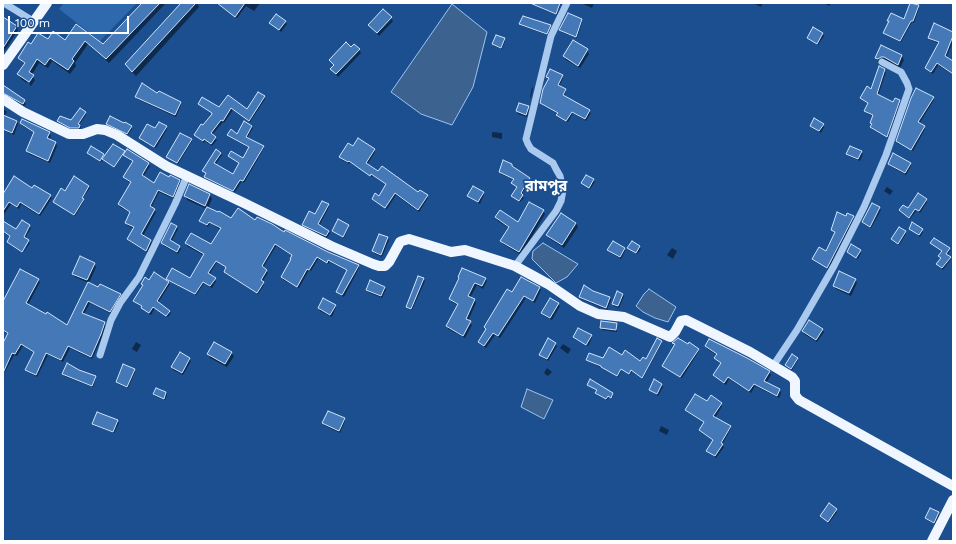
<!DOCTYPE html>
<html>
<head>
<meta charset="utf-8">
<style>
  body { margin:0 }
  #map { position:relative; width:956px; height:544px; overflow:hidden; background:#1b4f8f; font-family:"Work Sans",sans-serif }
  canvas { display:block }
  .frame { position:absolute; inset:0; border:4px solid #fff; pointer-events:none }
  .scale { position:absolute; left:8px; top:16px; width:121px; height:18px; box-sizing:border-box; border:2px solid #fff; border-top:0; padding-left:5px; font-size:12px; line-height:14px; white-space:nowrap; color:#fff; -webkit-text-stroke:3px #1b4f8f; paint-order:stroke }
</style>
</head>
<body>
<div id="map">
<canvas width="956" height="544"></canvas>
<div class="frame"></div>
<div class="scale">100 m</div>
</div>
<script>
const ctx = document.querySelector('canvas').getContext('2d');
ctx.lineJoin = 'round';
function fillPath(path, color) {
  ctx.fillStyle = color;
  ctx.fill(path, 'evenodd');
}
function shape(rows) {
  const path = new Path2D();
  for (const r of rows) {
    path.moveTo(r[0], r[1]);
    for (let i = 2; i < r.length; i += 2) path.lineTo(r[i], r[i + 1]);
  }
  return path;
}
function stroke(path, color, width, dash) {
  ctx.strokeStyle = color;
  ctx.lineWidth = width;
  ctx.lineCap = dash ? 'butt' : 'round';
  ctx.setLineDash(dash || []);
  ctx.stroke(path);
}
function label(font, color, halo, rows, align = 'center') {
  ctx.font = font + ' "Work Sans","Noto Sans Bengali",sans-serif';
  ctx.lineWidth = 3.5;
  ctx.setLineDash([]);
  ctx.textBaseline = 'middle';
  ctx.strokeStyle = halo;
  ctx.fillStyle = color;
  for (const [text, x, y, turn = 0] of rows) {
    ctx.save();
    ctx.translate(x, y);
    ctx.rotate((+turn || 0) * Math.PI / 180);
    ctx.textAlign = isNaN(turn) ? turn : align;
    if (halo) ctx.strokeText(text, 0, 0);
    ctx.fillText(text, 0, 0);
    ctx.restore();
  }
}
const green = shape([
  [64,3,137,3,100,41,59,9]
]);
const water = shape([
  [452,4,487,32,473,87,452,125,421,114,391,92,452,4],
  [543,243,578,264,567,277,556,283,532,259,533,251,543,243],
  [649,289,676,307,668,322,655,318,643,312,636,306,644,294,649,289],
  [527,389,553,400,544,419,521,407,527,389]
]);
const shadow = shape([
  [143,3,166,3,109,63,88,44,75,63,76,66,70,74,52,61,48,68,39,63,27,83,21,79,18,74,25,64,22,62,19,58,31,45,48,41,65,41,76,26,103,45],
  [183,3,197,3,199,7,136,76,129,69,126,65],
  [216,3,260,3,254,11,246,6,237,18],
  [542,3,561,3,557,15,542,9,541,7],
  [581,3,594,3,592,8],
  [753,3,763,3,761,7],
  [824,3,831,3,829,6],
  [918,6,919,8,914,23,912,22,901,42,886,35,885,33,890,23,888,21,905,21],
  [276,15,287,24,281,32,271,23],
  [3,18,17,27,18,30,3,53],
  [391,18,393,21,379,36,369,25],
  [581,20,582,22,577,38,562,32,561,30],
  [521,24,550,26,551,28,548,35,522,26],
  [953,33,953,42,946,58,953,63,953,75,938,65,933,74,928,70,926,68,939,44,931,40,929,37],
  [823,34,824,36,818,45,810,40,808,38],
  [504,39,505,41,502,49,494,46,493,44],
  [882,46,902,56,904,60,900,68,878,61,876,58],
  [351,49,359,49,361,53,338,77,332,70,335,66,330,60],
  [587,50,589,54,580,68,566,60,564,57],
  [880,67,886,72,878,96,894,104,899,101,900,103,888,138,872,129,871,123,874,117,867,113,865,111,869,104,861,98,872,91],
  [562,76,563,78,559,87,565,89,566,91,564,97,589,111,591,113,586,121,573,113,568,122,559,117,558,114,542,105,541,103,549,79,547,77],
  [33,77,35,80,31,86,29,84],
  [3,86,24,101,26,104,24,106,6,95,3,96],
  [532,87,533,88,531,98,530,97],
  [158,95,180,103,181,105,176,117,137,99,136,97],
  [228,97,247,110,264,97,265,99,250,122,233,110,224,123,223,122,212,135,217,140,212,146,205,141,204,143,195,135,204,126,213,114,199,104,219,109],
  [933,98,934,100,919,124,925,129,913,151,898,143,897,141],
  [520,104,528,107,529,109,527,117,518,114,517,111],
  [3,108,7,112,4,116,17,121,18,124,14,135,9,133,3,127],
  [85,112,86,115,79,125,81,127,80,129,72,129,60,123,58,121,71,122],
  [21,123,49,133,51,136,49,140,56,143,57,146,50,163,29,154,27,151,35,133,23,126],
  [107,124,131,127,132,129,128,135,108,126],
  [823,125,824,127,821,133,811,126],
  [252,126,253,128,247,138,263,147,264,148,244,183,242,181,235,192,206,179,205,177,207,174,203,171,220,153,222,155,215,165,233,176,240,164,229,156,243,159,249,148,230,137,229,135,238,135],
  [166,127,167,129,156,148,141,140,140,138,155,130],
  [492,132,502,133,502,139,492,137],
  [191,139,192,141,178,164,168,158,167,157],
  [92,147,104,155,105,157,124,151,125,153,148,164,150,166,143,177,155,184,169,178,179,181,181,183,174,199,159,192,151,208,156,212,143,236,151,241,152,244,148,253,129,241,128,239,134,229,127,225,126,223,131,213,120,207,119,204,131,183,126,180,124,177,133,162,126,157,124,153,115,167,103,160,101,162,89,155,88,153],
  [353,148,374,150,375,152,367,165,378,173,419,193,427,196,428,198,419,212,396,195,387,209,374,201,373,199,379,197,387,185,373,176,372,177,350,162,349,164,341,159,340,157],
  [861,152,863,154,860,161,849,156,847,154],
  [889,164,910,164,911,166,906,175,890,166],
  [512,165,531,180,521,195,524,198,520,202,513,197,518,188,513,183,515,180,501,174,500,172],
  [593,180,595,182,590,189,582,183],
  [189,185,210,195,212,199,208,208,231,219,255,221,358,266,359,268,344,297,339,294,337,292,348,271,330,262,328,264,318,259,311,271,309,270,299,288,283,280,282,277,293,256,276,246,263,268,268,273,262,282,264,285,258,294,226,274,225,272,227,268,217,262,209,275,216,281,212,288,204,283,196,295,169,281,168,279,191,279,205,256,187,246,186,243,211,245,221,230,210,223,208,227,202,223,200,221,207,209,187,200,185,196],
  [89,186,90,188,82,199,84,201,75,216,55,203,65,192],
  [887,187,893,191,890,195,884,191],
  [33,189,50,196,52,198,40,216,21,204,19,209,11,204,3,216,3,196],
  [483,193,484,195,480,204,470,198,468,196],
  [926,200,927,202,920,213,917,210,910,219,900,210,908,210],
  [328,205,329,207,319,226,329,231,330,233,327,238,305,227,304,225],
  [879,208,881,210,871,228,864,224,863,222],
  [543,211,545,214,521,255,503,244,501,241,509,228,498,221,496,217,518,224],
  [561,214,576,223,578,227,564,248,549,238,547,235],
  [847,217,853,217,854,219,828,269,814,261,813,259,827,252,836,234,832,230],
  [22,221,31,228,25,238,28,241,21,252,9,244,8,242,11,237,3,232,3,222,17,230],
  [349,226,349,227,344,238,333,231],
  [176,227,178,229,171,242,180,247,181,249,178,254,164,246,162,243],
  [910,229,922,230,923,232,920,237],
  [905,232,906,234,899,245,894,242,892,239],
  [380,235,388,238,389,240,382,257,374,253,373,251],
  [29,242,30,243,23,253],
  [931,243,949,249,950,251,947,255,951,259,943,270,937,264,942,259,939,256,942,252],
  [639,247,641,249,637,254,629,248],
  [672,248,677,251,673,259,667,255],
  [624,249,625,251,621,259,610,252,608,250],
  [860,251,861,253,858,259,848,252],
  [94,264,96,267,89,283,99,288,120,295,121,297,111,314,90,303,84,314,104,323,106,326,102,337,92,359,70,348,63,362,48,355,37,377,28,372,26,370,34,353,23,346,17,356,14,355,5,372,3,371,3,345,9,335,3,331,3,303,38,279,40,282,28,305,67,327,89,283,75,277,73,274],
  [485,278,487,281,483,289,477,285,470,298,475,300,476,303,468,321,472,325,465,338,448,329,447,326,458,305,452,302,450,299,460,279],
  [423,279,425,281,412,310,408,309,407,306],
  [855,279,857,283,851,296,836,289,834,286],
  [149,281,168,282,170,284,158,303,169,311,171,313,168,317,155,308,151,315,144,310,143,307,134,301,143,286,142,284],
  [384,287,386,289,382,298,368,292,367,290],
  [539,288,541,290,535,303,526,298,500,338,495,335,486,348,480,344,479,342,512,294],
  [592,292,610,298,611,300,607,310,581,299,580,297],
  [623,294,624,296,619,308,614,306,613,304],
  [550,299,560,306,552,320,543,315,542,313],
  [335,305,336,307,332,317,320,311,319,308],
  [602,322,616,324,617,326,617,332,602,330,601,328],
  [822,329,824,332,817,342,804,334,803,331],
  [591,336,592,338,588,346,575,339,574,337],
  [657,340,662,343,643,378,632,371,630,375,622,369,618,377,587,360,622,356,640,363,646,360],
  [136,342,141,345,137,352,132,349],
  [555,343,557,346,548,361,541,357,540,355],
  [674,343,698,349,699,351,682,378,665,368,675,345],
  [563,344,571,349,568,354,560,348],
  [706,346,769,372,771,375,766,383,780,390,781,393,779,398,755,386,751,393,729,379,726,385,715,377,714,375,721,364,715,358,717,355,707,349],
  [231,353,234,356,227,367,210,358,208,354],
  [797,358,798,360,792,370,788,368,786,365],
  [189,359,191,361,183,375,173,370,172,367],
  [547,368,552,372,548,376,544,373],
  [79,370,95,376,96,378,93,387,64,376,63,374],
  [134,370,135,372,128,388,118,384,117,382],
  [588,385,612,394,613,396,612,398,609,397,607,400,597,395,598,391],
  [662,385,663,387,658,396,650,390],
  [166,393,167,395,165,400,155,396,154,394],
  [707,403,721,404,722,406,715,418,730,426,731,428,722,445,724,447,716,458,708,451,714,441,700,431,705,423,687,412,686,410],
  [344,419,345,421,340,433,324,425,323,423],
  [117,421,119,423,114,433,95,426,93,424],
  [661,426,669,430,667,435,659,431],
  [836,510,837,512,829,523,821,516],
  [938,513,939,515,935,524,927,520,926,518]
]);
const building = shape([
  [142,3,160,3,106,59,85,41,72,59,74,61,68,70,50,58,45,65,37,59,29,72,34,75,29,82,17,74,25,63,18,58,28,42,31,44,38,33,48,39,53,31,65,40,76,24,103,44,142,3],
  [181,3,196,3,132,72,125,64,181,3],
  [217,3,245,3,235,17,217,3],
  [530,3,560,3,556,14,530,3],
  [910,3,919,5,913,21,911,21,900,41,883,33,889,21,887,21,891,13,904,19,910,3],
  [383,9,392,17,377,33,368,25,383,9],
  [568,13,582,19,576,37,559,30,568,13],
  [276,14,286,21,279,30,269,23,276,14],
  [523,16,551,25,547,34,519,24,523,16],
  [3,17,17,26,3,48,3,17],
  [934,23,953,32,953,36,945,56,953,61,953,74,937,63,931,72,925,68,939,42,928,38,934,23],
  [813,27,823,33,817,44,807,38,813,27],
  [496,35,505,38,501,48,492,44,496,35],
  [573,40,588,49,578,66,563,56,573,40],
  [346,42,351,47,354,44,360,49,336,74,330,69,334,65,329,60,346,42],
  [881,45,902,55,898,65,884,57,881,57,878,59,875,58,881,45],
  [879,66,885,69,877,94,893,102,895,98,900,100,887,137,870,127,872,124,870,123,873,115,864,111,868,103,860,98,867,86,871,89,879,66],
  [550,69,563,75,558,85,566,89,563,95,590,110,585,119,572,112,566,121,556,115,558,113,540,103,543,89,549,78,546,77,550,69],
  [142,83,157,93,159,91,181,102,175,115,135,97,142,83],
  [3,85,25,100,23,104,3,93,3,85],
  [916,88,934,97,918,122,925,126,911,150,896,141,911,98,916,88],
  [258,92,265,96,249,121,231,108,223,121,221,120,211,133,216,137,211,144,204,139,203,141,194,135,201,124,203,125,212,114,212,113,198,104,202,97,219,107,228,95,247,109,258,92],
  [519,103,529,106,526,115,516,111,519,103],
  [80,108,86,112,78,124,80,125,79,128,70,128,57,121,60,116,71,120,80,108],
  [3,115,17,121,12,133,3,129,3,115],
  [110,116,124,123,125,122,132,126,127,134,106,124,110,116],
  [814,118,824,124,819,131,810,126,814,118],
  [22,119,50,132,47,138,56,142,48,161,26,151,34,132,20,123,22,119],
  [244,121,252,126,246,137,264,146,243,181,240,180,233,191,204,177,206,173,202,171,216,149,221,153,214,163,233,174,239,163,228,156,231,151,243,158,249,147,227,135,231,129,237,134,244,121],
  [159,122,167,126,154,147,139,138,147,124,155,128,159,122],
  [180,133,192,139,177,163,166,157,180,133],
  [358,138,375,149,366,163,378,171,382,166,418,192,420,190,428,195,418,210,395,193,385,208,372,199,375,193,379,196,386,184,371,174,370,176,349,161,348,162,339,157,348,143,353,146,358,138],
  [113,144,125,151,114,167,102,159,113,144],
  [91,146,104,154,100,161,87,153,91,146],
  [850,146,862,151,858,159,846,154,850,146],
  [127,149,149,163,142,175,154,183,160,172,169,177,170,175,180,180,173,197,158,190,150,206,155,209,141,234,151,240,146,251,127,239,134,227,125,223,130,212,118,204,131,182,123,177,133,161,123,155,127,149],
  [893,153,911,163,905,173,888,164,893,153],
  [503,160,512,164,512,166,530,178,521,193,523,195,519,201,511,196,517,187,511,183,514,179,499,172,503,160],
  [586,175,594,179,589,188,581,183,586,175],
  [14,176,32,188,34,185,51,195,39,214,20,202,17,207,9,202,3,211,3,194,14,176],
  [74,176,89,186,82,198,84,199,74,215,53,202,61,188,65,191,74,176],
  [189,184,210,194,205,206,184,196,189,184],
  [473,186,484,192,478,202,467,196,473,186],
  [918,193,927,199,919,211,915,209,909,218,899,210,903,205,908,208,918,193],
  [322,201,329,204,318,224,329,231,326,236,302,225,309,211,315,214,322,201],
  [529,202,544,210,519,252,500,241,509,227,495,217,500,210,518,222,529,202],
  [872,203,880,207,870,227,862,222,872,203],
  [207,207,218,212,219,211,231,218,238,208,255,220,257,217,272,224,284,232,285,230,328,252,359,265,342,295,336,292,347,270,328,260,327,263,317,257,309,270,307,269,297,287,281,277,291,259,290,259,292,255,275,244,262,266,267,270,261,280,264,282,257,293,224,272,226,267,216,261,208,273,216,278,210,286,203,282,195,294,166,279,172,268,190,278,204,254,185,243,191,233,211,244,221,228,209,222,207,225,199,221,207,207],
  [837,212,846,216,847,213,854,216,827,268,812,259,819,247,826,251,835,232,831,230,837,212],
  [561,213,576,223,562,245,546,235,561,213],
  [338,219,349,225,343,237,332,231,338,219],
  [22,220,30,225,24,237,29,240,22,252,7,242,10,236,3,231,3,221,16,229,22,220],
  [912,222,923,229,919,235,909,229,912,222],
  [171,223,177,226,170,240,180,246,177,252,161,243,171,223],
  [899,227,906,231,898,244,891,239,899,227],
  [379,234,388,237,381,255,372,251,379,234],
  [934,238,950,248,946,254,951,257,942,268,936,264,941,258,938,256,942,251,930,243,934,238],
  [613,241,625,248,620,257,607,250,613,241],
  [632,241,640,246,636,253,627,248,632,241],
  [851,244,861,250,856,258,847,252,851,244],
  [80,256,95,263,87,280,72,274,80,256],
  [462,268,486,278,482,286,475,283,474,284,468,296,475,299,466,319,471,321,463,336,446,326,458,304,449,299,459,278,458,277,462,268],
  [20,269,39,279,26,303,46,314,47,312,67,325,88,282,98,287,100,284,121,294,110,312,88,301,82,313,105,322,101,334,91,357,68,346,61,360,46,353,36,375,25,370,34,352,21,344,15,354,12,353,3,373,3,343,8,333,3,330,3,301,20,269],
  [839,271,856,279,849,293,833,286,839,271],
  [154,272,169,282,157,301,170,311,166,316,153,307,149,313,141,308,142,306,133,301,143,285,141,284,145,277,149,280,154,272],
  [418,276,424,278,411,309,406,307,418,276],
  [521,277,540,287,533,301,524,296,498,336,493,333,484,346,478,342,486,329,484,327,507,289,512,292,521,277],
  [370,280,385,287,381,296,366,290,370,280],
  [584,285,593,291,610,297,606,308,579,297,584,285],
  [617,291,623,294,618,306,612,304,617,291],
  [323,298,336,305,330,315,318,308,323,298],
  [550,298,559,303,550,318,541,313,550,298],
  [809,320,823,329,816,340,802,331,809,320],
  [601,321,617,323,616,330,600,328,601,321],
  [578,328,592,335,586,345,573,337,578,328],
  [548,338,556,343,547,359,539,355,548,338],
  [657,338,662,341,642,378,631,370,629,374,621,369,617,376,601,367,601,366,586,360,589,353,603,358,609,347,622,355,625,350,640,361,643,357,646,359,657,338],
  [678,338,688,344,689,342,699,349,680,377,662,366,675,344,672,343,678,338],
  [709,339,747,358,770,371,764,381,780,389,777,396,754,384,749,391,728,377,724,383,713,375,721,363,714,358,717,354,705,346,709,339],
  [214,342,232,352,225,364,207,354,214,342],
  [180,352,190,358,182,373,171,367,180,352],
  [792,354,798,358,791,369,785,365,792,354],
  [67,363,79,370,96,376,92,386,62,374,67,363],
  [123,364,135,369,127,387,116,382,123,364],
  [590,379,613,393,611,398,608,396,606,399,595,393,597,390,587,385,590,379],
  [654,379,662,384,657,394,649,390,654,379],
  [156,388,166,392,164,399,153,394,156,388],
  [695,394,707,401,711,395,722,403,713,416,731,426,721,443,723,444,715,456,706,451,713,440,699,430,704,422,685,410,695,394],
  [328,411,345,418,339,431,322,423,328,411],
  [97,412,118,420,113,432,92,424,97,412],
  [829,503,837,509,828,522,820,516,829,503],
  [930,508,939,512,934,523,925,518,930,508]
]);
const minor = shape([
  [4,3,33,21],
  [515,266,556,211,561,201,563,190,560,176,556,169,553,163,531,149,528,144,526,139,551,36,567,3],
  [100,355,111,320,120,303,139,277,175,204,187,176],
  [773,366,797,330,834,266,864,207,886,155,909,89,907,83,901,72,882,62]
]);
const major = shape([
  [3,65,47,3],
  [3,99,23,112,69,134,83,134,97,129,105,130,117,135,166,166,187,176,244,203,331,246,373,264,379,266,385,266,389,262,400,242,402,241,409,239,451,252,465,250,515,266,548,284,580,306,598,314,624,317,670,337,675,332,681,321,686,320,750,352,792,377,795,381,795,395,799,400,953,486],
  [932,541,953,500]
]);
const districtNames = [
  ["রামপুর",546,187]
];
fillPath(green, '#2e69ad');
fillPath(water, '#3c6290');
stroke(water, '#9cc4f0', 1);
fillPath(shadow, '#0007');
fillPath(building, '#4478b7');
stroke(building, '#cfe3fa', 1);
stroke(minor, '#a9c9ee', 7);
stroke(major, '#f0f6ff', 10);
label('bold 15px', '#fff', '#1b4f8f', districtNames);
</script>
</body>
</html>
